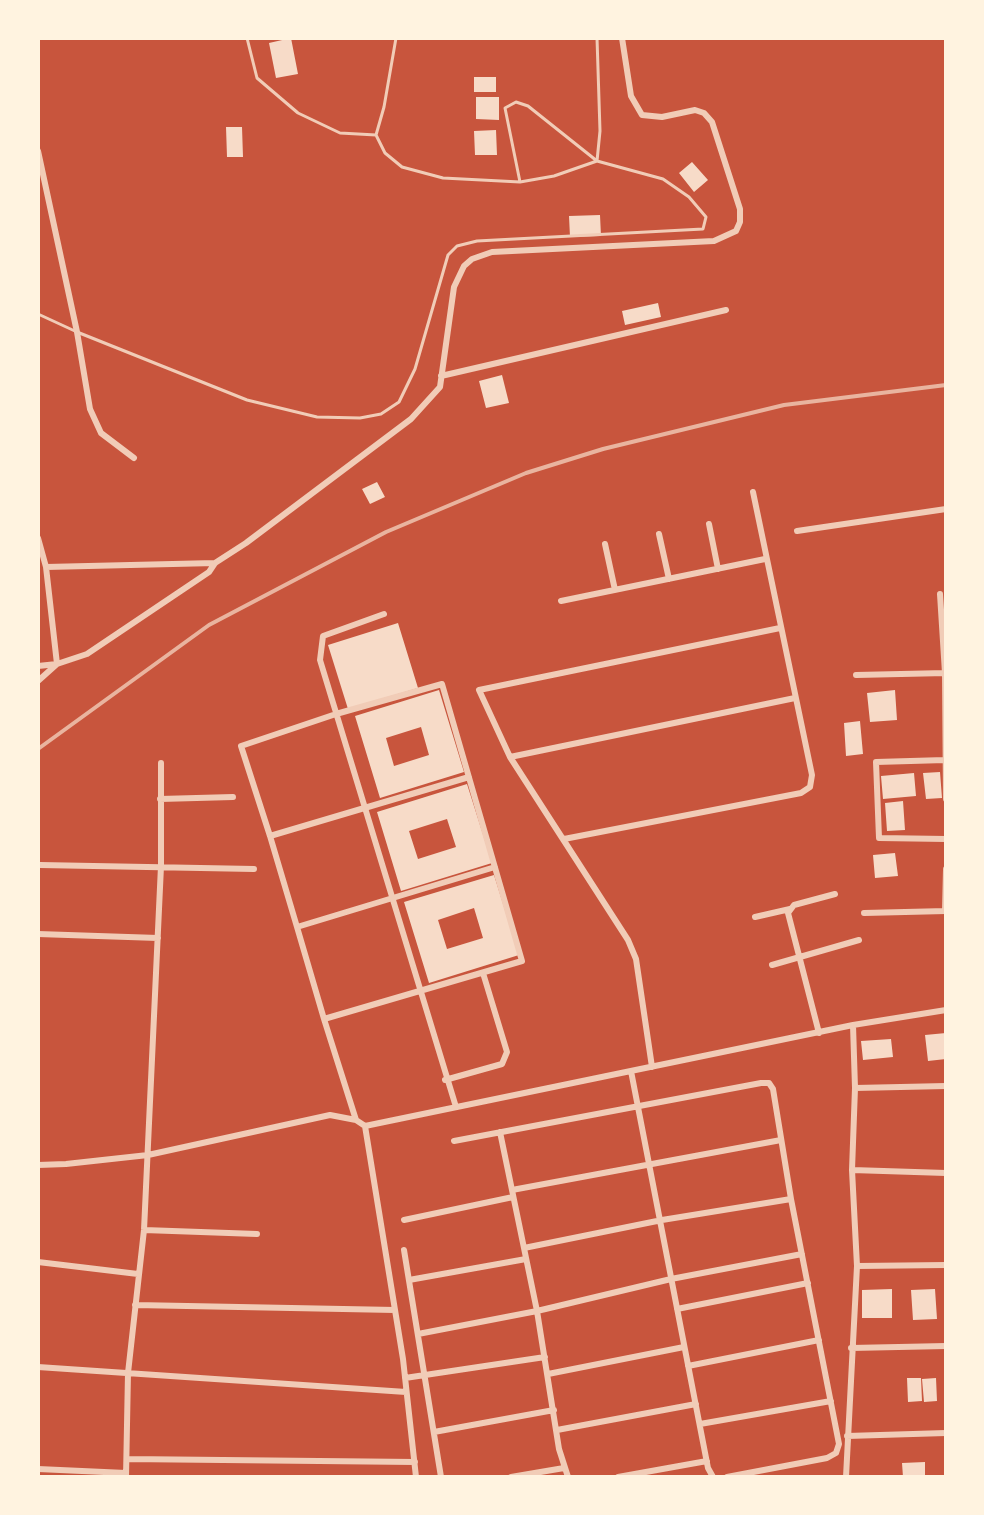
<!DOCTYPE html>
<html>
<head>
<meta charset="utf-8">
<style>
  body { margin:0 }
  #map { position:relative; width:984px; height:1515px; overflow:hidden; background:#c8553d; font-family:"Alegreya Sans",sans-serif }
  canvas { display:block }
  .frame { position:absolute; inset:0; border:40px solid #fff3e0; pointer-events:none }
</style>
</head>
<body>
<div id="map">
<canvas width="984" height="1515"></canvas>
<div class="frame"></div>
</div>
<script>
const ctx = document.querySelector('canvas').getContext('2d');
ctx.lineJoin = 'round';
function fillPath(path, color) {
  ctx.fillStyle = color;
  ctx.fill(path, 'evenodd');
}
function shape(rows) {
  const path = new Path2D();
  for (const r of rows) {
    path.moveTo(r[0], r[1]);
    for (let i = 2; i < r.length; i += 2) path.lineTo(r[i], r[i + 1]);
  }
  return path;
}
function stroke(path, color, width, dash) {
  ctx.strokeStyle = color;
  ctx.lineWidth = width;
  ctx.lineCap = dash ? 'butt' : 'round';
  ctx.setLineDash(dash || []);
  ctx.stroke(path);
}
const building = shape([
  [291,38,298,74,276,78,269,43],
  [474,77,496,77,496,92,474,92],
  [476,97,499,97,499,120,476,119],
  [226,127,242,127,243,157,227,157],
  [496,130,497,155,475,155,474,131],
  [692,162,708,180,694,192,679,173],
  [600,215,601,236,570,237,569,216],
  [658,303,661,317,625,325,622,311],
  [502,375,509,403,486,408,479,381],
  [377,482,385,497,370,504,362,489],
  [398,623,418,688,348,709,328,645],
  [439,690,464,772,380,798,355,716],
  [421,727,429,755,394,766,386,738],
  [895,690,897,720,870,722,867,693],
  [860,721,863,754,846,756,844,723],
  [940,772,942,798,926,799,923,773],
  [914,773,916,796,883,799,881,776],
  [467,784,492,863,401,891,377,812],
  [447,819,456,847,418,859,409,831],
  [903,801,905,830,887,831,885,803],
  [895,853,898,876,875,878,873,855],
  [494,875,519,955,429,983,404,902],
  [474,908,483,938,447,949,438,920],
  [946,1033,946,1059,928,1061,925,1035],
  [891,1039,893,1057,863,1060,861,1041],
  [892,1289,892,1318,862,1318,862,1290],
  [935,1289,937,1319,913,1320,911,1290],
  [907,1378,921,1378,922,1401,908,1402],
  [936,1378,937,1401,924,1402,922,1379],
  [925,1462,925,1477,903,1477,902,1463]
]);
const service = shape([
  [247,38,257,78,298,113,340,133,376,135],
  [396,38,384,107,376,135,385,153,402,167,443,178,520,182,554,176,597,161],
  [597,38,600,131,597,161],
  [38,314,77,332,247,400,317,417,360,418,381,414,399,402,415,369,448,255,457,246,477,241,703,229,706,217,689,197,663,179,597,161,528,106,516,102,505,108,520,182]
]);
const minor = shape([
  [38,151,77,332,90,409,101,433,134,458],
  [441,376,726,310],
  [709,524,718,569],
  [797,531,946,509],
  [659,534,669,579],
  [38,538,46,567,57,664,38,681],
  [605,544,615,590],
  [46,567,215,563],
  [940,594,945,673,946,799],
  [561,601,765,559],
  [384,614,323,636,320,660,456,1107],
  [38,666,57,664,87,654,209,572,215,563,246,543,411,419,440,387,454,287,464,266,472,259,492,252,714,241,736,231,740,222,740,209,712,122,704,113,695,110,662,117,642,115,631,96,622,38],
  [856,675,946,673],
  [510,757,795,698],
  [945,760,876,762,879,838,946,839],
  [160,799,233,797],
  [270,836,469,777],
  [564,839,801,793,810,787,812,775,753,492],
  [40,865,254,869],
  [945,911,946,869],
  [864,913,946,911],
  [755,917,790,909],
  [297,927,495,867],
  [38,934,158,938],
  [772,965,859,940],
  [324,1019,522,961,442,684,336,714,241,746,270,836,297,927,324,1019,356,1120],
  [819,1033,788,913,794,905,835,894],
  [652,1067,636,959,628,940,510,757,479,690,780,628],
  [631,1071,708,1468,713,1477],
  [445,1080,502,1064,507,1052,483,973],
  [855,1088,946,1086],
  [365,1126,403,1359,416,1477],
  [500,1132,537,1311,559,1449,568,1477],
  [454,1141,761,1083,769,1083,773,1089,791,1199,839,1444,836,1453,827,1458,727,1477],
  [38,1165,66,1164,148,1155,330,1115,356,1120,365,1126,853,1025,946,1010],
  [852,1170,946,1173],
  [512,1190,781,1140],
  [404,1220,513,1197],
  [144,1230,257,1234],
  [524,1248,662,1220,791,1199],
  [404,1250,441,1477],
  [38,1262,138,1274],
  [857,1266,946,1265],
  [409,1280,526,1259],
  [135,1305,395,1310],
  [677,1309,808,1283],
  [418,1334,537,1311,671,1279,802,1254],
  [851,1348,946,1346],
  [688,1366,819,1340],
  [38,1367,406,1392],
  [548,1374,684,1347],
  [405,1378,545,1357],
  [700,1424,831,1401],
  [557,1430,696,1404],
  [434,1432,554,1410],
  [847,1436,946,1433],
  [127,1459,415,1462],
  [38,1469,126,1473],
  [126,1477,128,1373,144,1230,161,866,161,763],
  [511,1477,564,1468],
  [618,1477,707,1461],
  [846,1477,857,1266,852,1170,855,1088,853,1025]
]);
const rail = shape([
  [38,749,209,625,386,532,526,473,603,449,784,405,946,385]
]);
fillPath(building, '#f7dbc8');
stroke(service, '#f1ccb7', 3);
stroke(minor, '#f1ccb7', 6);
stroke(rail, '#e9b49f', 4);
</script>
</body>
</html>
